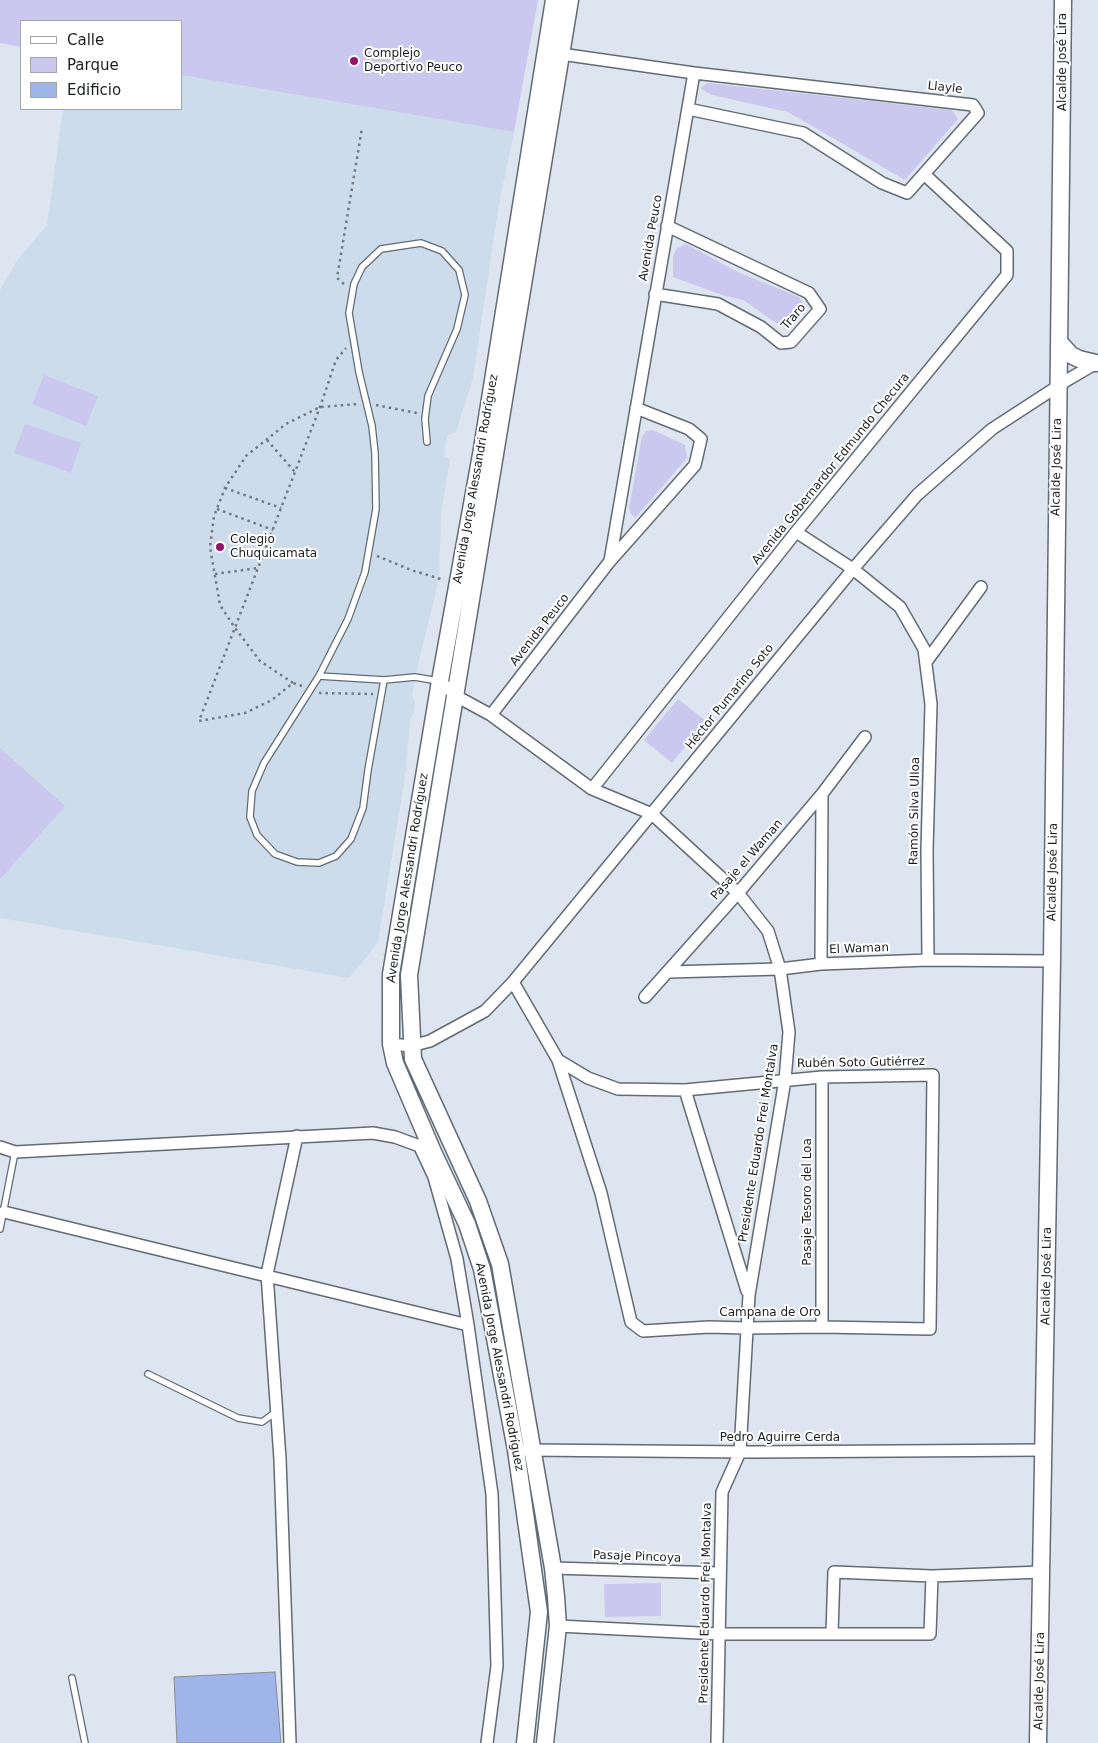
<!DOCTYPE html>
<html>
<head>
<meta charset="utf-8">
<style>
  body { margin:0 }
  #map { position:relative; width:1098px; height:1743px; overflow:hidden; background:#dde6f0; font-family:"DejaVu Sans",sans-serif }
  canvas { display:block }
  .legend { position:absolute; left:20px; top:20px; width:162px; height:90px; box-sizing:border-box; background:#fff; border:1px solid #a4a5a6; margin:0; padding:6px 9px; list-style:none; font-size:15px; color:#1b1e21 }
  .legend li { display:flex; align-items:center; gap:10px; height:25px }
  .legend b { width:25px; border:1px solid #a4a5a6 }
</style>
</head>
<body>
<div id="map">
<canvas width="1098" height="1743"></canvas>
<ul class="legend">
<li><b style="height:6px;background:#fff"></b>Calle</li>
<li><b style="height:14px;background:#cac8ee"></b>Parque</li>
<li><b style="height:14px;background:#9fb5e9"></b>Edificio</li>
</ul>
</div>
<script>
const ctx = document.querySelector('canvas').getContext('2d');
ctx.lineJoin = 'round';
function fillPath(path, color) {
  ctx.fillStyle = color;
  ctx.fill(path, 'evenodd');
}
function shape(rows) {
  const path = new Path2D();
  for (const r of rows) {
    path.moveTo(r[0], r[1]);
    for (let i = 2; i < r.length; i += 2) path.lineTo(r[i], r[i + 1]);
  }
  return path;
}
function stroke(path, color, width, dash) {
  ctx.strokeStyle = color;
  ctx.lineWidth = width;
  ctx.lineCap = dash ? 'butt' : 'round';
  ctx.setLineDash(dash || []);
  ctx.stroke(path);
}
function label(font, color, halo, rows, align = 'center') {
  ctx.font = font + ' "DejaVu Sans",sans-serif';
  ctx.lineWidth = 4;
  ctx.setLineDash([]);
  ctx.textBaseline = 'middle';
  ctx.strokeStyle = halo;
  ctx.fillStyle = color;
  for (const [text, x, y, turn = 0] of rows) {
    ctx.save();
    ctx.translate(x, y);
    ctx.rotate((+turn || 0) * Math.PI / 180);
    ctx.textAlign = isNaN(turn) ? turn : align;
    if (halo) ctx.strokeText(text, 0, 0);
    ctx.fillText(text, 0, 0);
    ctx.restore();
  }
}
const built = shape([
  [181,75,514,132,499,204,473,378,456,432,448,435,445,446,444,457,450,459,441,515,439,579,415,677,412,695,415,702,414,712,410,719,406,770,378,943,349,978,0,918,0,290,16,262,47,225,63,109,181,109]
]);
const green = shape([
  [0,0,538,0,514,132,181,75,181,21,21,21,21,47,0,43],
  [708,83,952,110,958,119,905,180,788,112,712,95,700,88],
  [686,244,738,272,799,297,803,304,801,312,790,324,782,327,743,300,725,296,673,277,673,256,677,248],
  [44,375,98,396,86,426,32,404],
  [25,424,81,443,71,473,14,453],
  [653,430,685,445,687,458,635,518,631,514,629,508,642,437,646,431],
  [678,699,706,721,672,763,644,740],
  [0,748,65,806,1,878,0,877],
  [661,1583,661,1616,605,1617,604,1584]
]);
const building = shape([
  [275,1672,281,1743,177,1743,174,1677,275,1672]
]);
const path = shape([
  [344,284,337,278,362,128],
  [376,405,417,413],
  [267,440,295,472],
  [225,488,281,508],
  [217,509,273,530],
  [377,556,411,570,444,580],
  [215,574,258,568],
  [293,683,260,661,235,628,220,605,210,547,214,516,225,488,246,456,286,424,320,407,358,404],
  [302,686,293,683,272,700,245,713,199,721,320,407,336,360,346,348],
  [319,693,373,694]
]);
const lane = shape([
  [319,676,384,680,415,677,438,681],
  [384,680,368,770,363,808,351,839,336,856,319,863,297,862,275,854,257,835,250,817,252,791,264,763,319,676,348,619,365,572,376,509,375,453,372,426,359,372,349,313,354,284,362,267,381,249,421,243,442,251,459,270,465,295,457,329,428,396,425,419,427,442],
  [0,1229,15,1152],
  [148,1374,238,1418,262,1422,276,1412],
  [72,1678,85,1743]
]);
const street = shape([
  [561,54,694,73,973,105,978,113,907,193,882,183,803,133,688,109],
  [655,294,718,304,761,327,781,343,791,342,820,309,809,293,667,226],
  [796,532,853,569,900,607,924,649,931,704,927,850,928,960],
  [610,561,695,465,701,439,689,429,636,408],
  [926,662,981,587],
  [440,681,456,696,491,715,592,789,652,814,738,893,768,931,780,969,789,1032,785,1080,749,1295,740,1452,722,1492,717,1743],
  [491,715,610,561,694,73],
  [592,789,796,532,1007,275,1007,251,924,174],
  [821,964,822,794],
  [668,972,780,969,821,964,928,960,1052,961],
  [513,982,558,1060,588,1078,618,1089,685,1090,822,1077,933,1075,930,1329,822,1327,746,1328,709,1327,643,1331,631,1322,601,1193,558,1060],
  [645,997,744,886,822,794,865,737],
  [391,1044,411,1046,430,1041,485,1011,513,982,853,569,917,495,992,429,1069,379,1098,362],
  [822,1077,822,1327],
  [685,1090,747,1291],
  [419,1145,434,1177,457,1259,468,1325,492,1494,497,1666,487,1743],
  [0,1147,15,1152,373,1133,395,1137,425,1148],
  [4,1212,468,1325],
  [526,1450,751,1452,1044,1450],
  [553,1568,720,1573],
  [558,1626,719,1634,930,1634,932,1576,1042,1572],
  [832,1633,834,1572,932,1576],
  [290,1743,280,1459,267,1274,297,1136]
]);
const secondary = shape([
  [1060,343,1071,355,1079,359,1096,363],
  [525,1743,539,1612,516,1450,482,1269,467,1224,433,1152,395,1063,391,1044,391,974,440,681,482,449,554,0],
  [545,1743,558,1626,556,1597,553,1568,500,1264,478,1201,413,1059,409,975,570,0],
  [1038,1743,1052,961,1063,0]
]);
const markers = [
  [354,61,5,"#951169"],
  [220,547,5,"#951169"]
];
const poiNames = [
  ["Complejo",364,54],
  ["Deportivo Peuco",364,68],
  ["Colegio",230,540],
  ["Chuquicamata",230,554]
];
const streetNames = [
  ["Alcalde José Lira",1063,62,-90],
  ["Llayle",945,88,6],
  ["Avenida Peuco",651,238,-80],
  ["Traro",794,317,-49],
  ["Alcalde José Lira",1057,467,-89],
  ["Avenida Gobernardor Edmundo Checura",831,469,-51],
  ["Avenida Jorge Alessandri Rodríguez",476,479,-80],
  ["Avenida Peuco",540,630,-52],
  ["Héctor Pumarino Soto",730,697,-51],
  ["Ramón Silva Ulloa",915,811,-89],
  ["Pasaje el Waman",747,860,-49],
  ["Alcalde José Lira",1053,872,-89],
  ["Avenida Jorge Alessandri Rodríguez",408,878,-81],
  ["El Waman",859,949,-2],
  ["Rubén Soto Gutiérrez",861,1063,-1],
  ["Presidente Eduardo Frei Montalva",759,1143,-81],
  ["Pasaje Tesoro del Loa",808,1202,-90],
  ["Alcalde José Lira",1047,1276,-89],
  ["Campana de Oro",770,1313],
  ["Avenida Jorge Alessandri Rodríguez",499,1367,79],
  ["Pedro Aguirre Cerda",780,1438],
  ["Pasaje Pincoya",637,1557,2],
  ["Presidente Eduardo Frei Montalva",706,1603,-89],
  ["Alcalde José Lira",1040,1681,-89]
];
fillPath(built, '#cddceb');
fillPath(green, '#cac8ee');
fillPath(building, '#9fb5e9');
stroke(building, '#858a94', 1);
stroke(lane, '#626b73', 8);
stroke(street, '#626b73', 14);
stroke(secondary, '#626b73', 19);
stroke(path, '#73797f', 2.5, [2.5, 4]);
stroke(lane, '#fff', 5.5);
stroke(street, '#fff', 11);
stroke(secondary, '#fff', 16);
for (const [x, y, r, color] of markers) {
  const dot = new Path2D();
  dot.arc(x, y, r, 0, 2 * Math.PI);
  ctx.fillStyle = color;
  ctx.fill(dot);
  stroke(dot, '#fff', 2);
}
label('12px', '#1b1e21', '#fff', poiNames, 'left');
label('12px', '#1b1e21', '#fff', streetNames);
</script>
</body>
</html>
